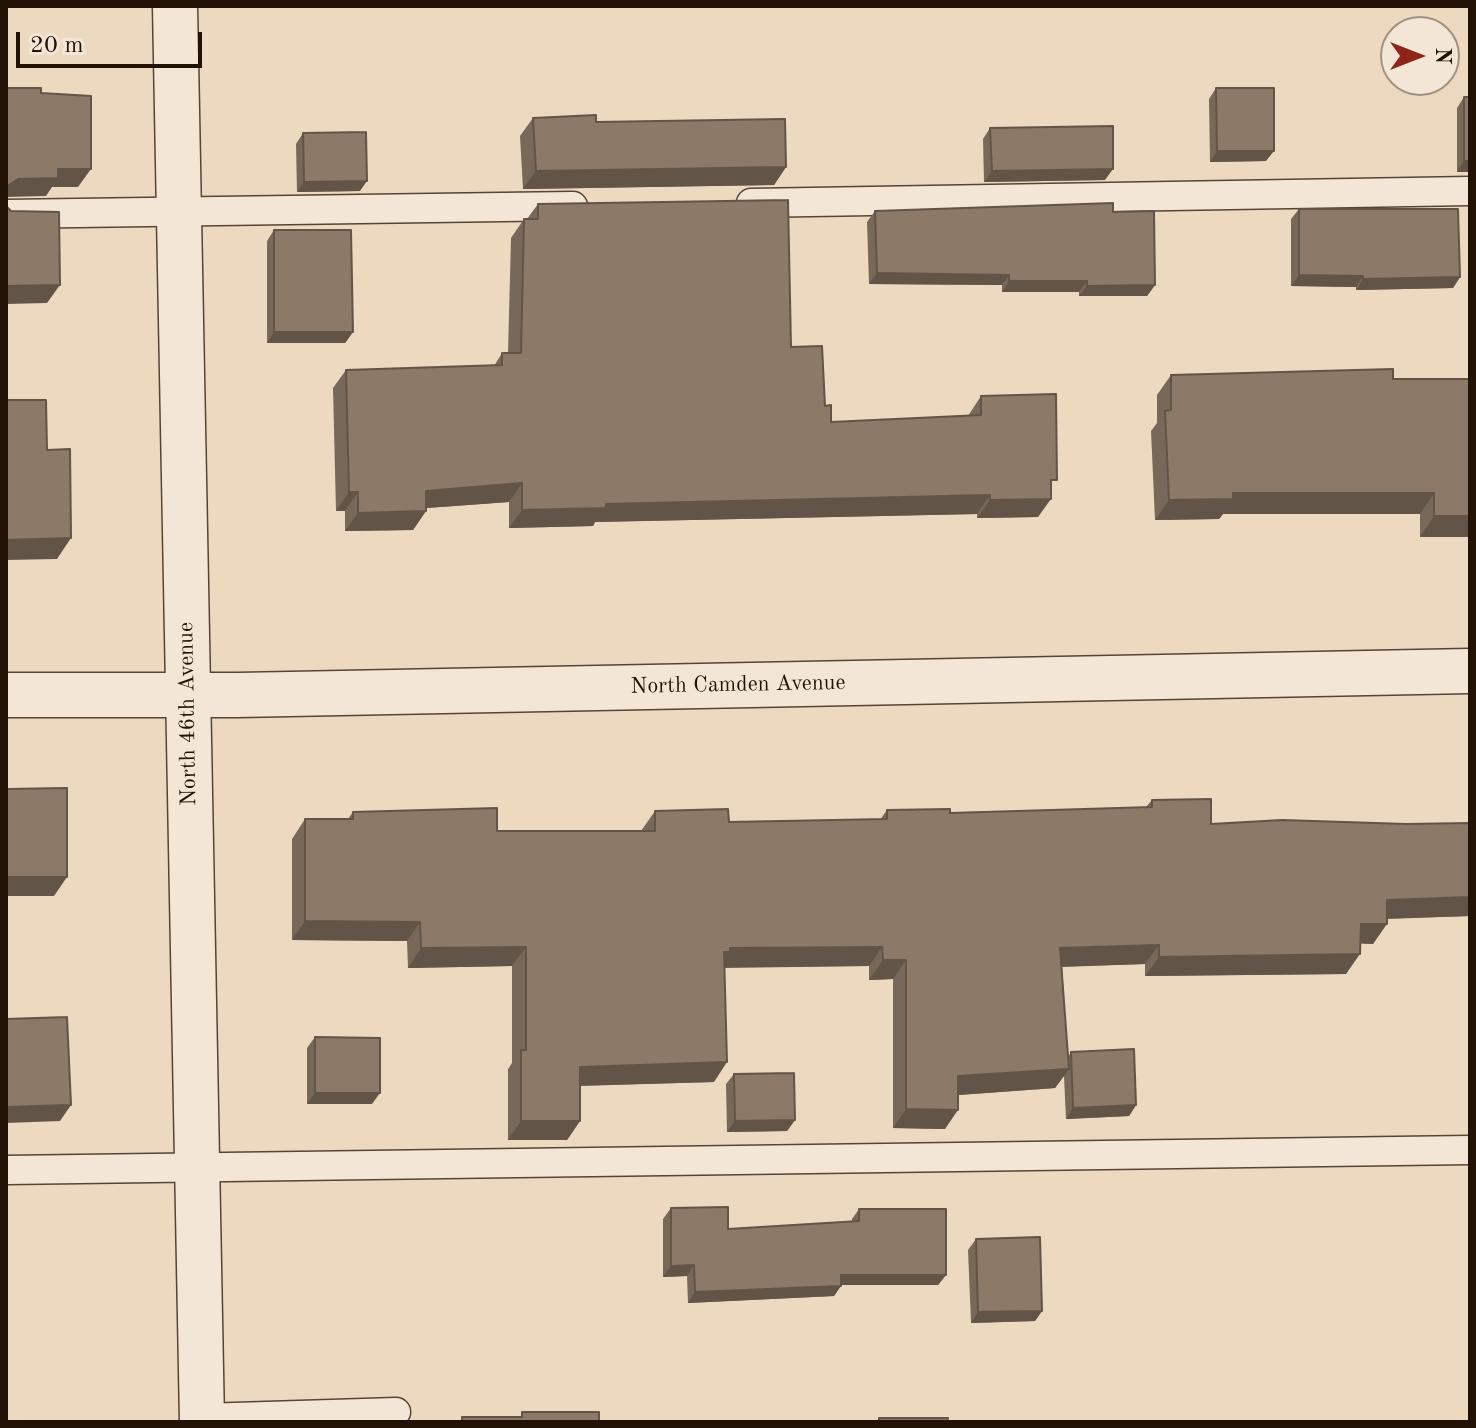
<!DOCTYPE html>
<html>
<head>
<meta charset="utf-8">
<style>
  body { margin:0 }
  #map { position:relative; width:1476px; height:1428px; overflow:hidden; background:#edd9c0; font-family:"Old Standard TT",serif }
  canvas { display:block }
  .frame { position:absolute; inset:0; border:8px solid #231206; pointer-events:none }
  .north { position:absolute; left:1380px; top:16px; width:80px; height:80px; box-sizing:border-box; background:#f3e6d6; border:2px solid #a09183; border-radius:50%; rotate:90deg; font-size:22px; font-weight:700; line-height:32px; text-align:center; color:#231206 }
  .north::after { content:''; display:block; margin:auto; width:28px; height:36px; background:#8f2418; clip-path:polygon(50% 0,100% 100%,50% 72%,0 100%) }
  .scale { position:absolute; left:16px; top:32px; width:186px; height:36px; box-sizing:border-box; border:4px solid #231206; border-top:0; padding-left:10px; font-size:24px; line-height:28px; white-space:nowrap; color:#231206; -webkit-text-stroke:6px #f3e6d6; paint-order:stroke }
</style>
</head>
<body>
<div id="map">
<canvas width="1476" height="1428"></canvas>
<div class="frame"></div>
<div class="north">N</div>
<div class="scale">20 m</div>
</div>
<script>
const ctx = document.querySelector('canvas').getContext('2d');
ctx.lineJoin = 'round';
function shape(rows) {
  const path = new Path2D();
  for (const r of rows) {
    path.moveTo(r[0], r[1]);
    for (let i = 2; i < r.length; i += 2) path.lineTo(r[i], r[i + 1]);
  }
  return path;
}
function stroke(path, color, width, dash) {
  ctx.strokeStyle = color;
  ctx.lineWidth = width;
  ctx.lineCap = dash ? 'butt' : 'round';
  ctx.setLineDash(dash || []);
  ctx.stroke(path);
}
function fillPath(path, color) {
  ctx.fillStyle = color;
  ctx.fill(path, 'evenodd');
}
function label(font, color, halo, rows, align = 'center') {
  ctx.font = font + ' "Old Standard TT",serif';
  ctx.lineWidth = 6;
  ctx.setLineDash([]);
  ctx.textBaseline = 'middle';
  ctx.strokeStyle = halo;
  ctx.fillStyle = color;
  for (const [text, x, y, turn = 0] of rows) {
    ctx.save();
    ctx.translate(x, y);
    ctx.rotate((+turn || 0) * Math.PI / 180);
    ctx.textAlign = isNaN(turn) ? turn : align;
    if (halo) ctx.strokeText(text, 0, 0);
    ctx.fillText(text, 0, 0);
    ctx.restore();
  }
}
const lane = shape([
  [751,203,1470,191],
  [6,214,573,206],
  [6,1170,1470,1150],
  [202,1418,396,1412]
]);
const street = shape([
  [175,6,202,1422],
  [6,695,238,695,1470,671]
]);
const wall = shape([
  [1216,88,1266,161,1210,162,1209,99],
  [1464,97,1470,172,1457,172,1457,108],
  [533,118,596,122,786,167,774,185,523,189,520,136],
  [990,128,1105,180,984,182,983,139],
  [303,133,360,191,297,192,296,144],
  [538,204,791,347,825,406,831,422,968,416,981,396,1051,489,1038,517,977,518,977,514,595,522,593,526,509,528,509,502,426,508,426,511,413,530,345,531,345,511,336,511,333,388,346,370,494,366,502,353,508,353,511,238,524,219,527,219],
  [1299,209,1460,277,1453,288,1356,290,1356,287,1291,286,1291,219],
  [875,211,1113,212,1155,285,1147,296,1079,296,1079,292,1002,292,1002,285,869,284,867,222],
  [274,230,353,332,345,343,267,343,267,241],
  [1171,375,1393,379,1470,537,1420,537,1420,514,1223,514,1219,519,1155,520,1151,431,1157,423,1157,395],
  [1152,800,1211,824,1470,916,1387,919,1373,944,1360,943,1346,974,1145,976,1145,964,1062,967,1068,1057,1071,1052,1136,1105,1129,1116,1066,1119,1064,1076,1055,1088,958,1095,945,1129,893,1128,893,979,869,980,869,966,724,967,714,1082,580,1086,580,1121,567,1140,508,1140,508,1069,512,1063,512,966,408,968,407,941,292,940,292,839,305,819,348,819,353,812,497,831,641,831,655,811,729,822,880,820,887,810,950,813,1146,807],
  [315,1037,372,1104,307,1104,307,1048],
  [734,1074,795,1120,787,1131,727,1132,726,1084],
  [671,1208,728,1229,852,1222,852,1219,859,1209,946,1275,938,1285,841,1285,834,1296,688,1303,687,1276,663,1277,663,1219],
  [976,1239,1042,1311,1035,1321,971,1323,968,1250]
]);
const shadedWall = shape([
  [1217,151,1274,151,1266,161,1210,162],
  [1464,161,1470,161,1470,172,1457,172],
  [786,167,774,185,523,189,536,171],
  [58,169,91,169,78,187,52,187,46,196,6,197,6,187,18,179],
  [1113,169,1105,180,984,182,992,171],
  [367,181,360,191,297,192,304,182],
  [877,273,1009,275,1002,285,869,284],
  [1299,275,1363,276,1356,287,1291,286],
  [1460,277,1453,288,1356,290,1363,279],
  [1009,281,1087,281,1079,292,1002,292],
  [60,285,47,303,6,304,6,286],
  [1155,285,1147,296,1079,296,1087,286],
  [274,332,353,332,345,343,267,343],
  [522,483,509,502,413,509,426,491],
  [349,492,358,492,345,511,336,511],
  [1233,493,1434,493,1420,514,1223,514,1219,519,1155,520,1169,500],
  [990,495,977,514,595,522,593,526,509,528,522,510,606,504],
  [1051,499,1038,517,977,518,990,500],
  [426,511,413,530,345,531,358,513],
  [1434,516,1470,516,1470,537,1420,537],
  [71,538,57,559,6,560,6,540],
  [6,877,67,877,54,896,6,896],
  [1470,897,1470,916,1374,919,1387,900],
  [305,921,420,922,407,941,292,940],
  [1361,924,1387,924,1373,944,1347,943],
  [1159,945,1145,964,1047,967,1060,948],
  [526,947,512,966,408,968,421,948],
  [882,947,869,966,720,968,724,952,730,948],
  [1360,954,1346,974,1145,976,1159,957],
  [883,960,906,960,893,979,869,980],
  [727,1062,714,1082,567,1086,580,1067],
  [1069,1069,1055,1088,945,1096,958,1076],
  [315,1093,380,1093,372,1104,307,1104],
  [71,1105,60,1121,6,1123,6,1107],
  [1136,1105,1129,1116,1066,1119,1073,1108],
  [906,1109,958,1110,945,1129,893,1128],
  [795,1120,787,1131,727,1132,735,1121],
  [521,1121,580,1121,567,1140,508,1140],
  [694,1265,687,1276,663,1277,671,1266],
  [841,1275,946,1275,938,1285,833,1285],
  [841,1286,834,1296,688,1303,695,1292],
  [1042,1311,1035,1321,971,1323,978,1312]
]);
const building = shape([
  [6,88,41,88,41,93,91,96,91,169,58,169,58,178,18,179,6,187,6,88],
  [1216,88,1274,88,1274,151,1217,151,1216,88],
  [1464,97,1470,97,1470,161,1464,161,1464,97],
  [596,115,596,122,785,119,786,167,536,171,533,118,596,115],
  [1113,126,1113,169,992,171,990,128,1113,126],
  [366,132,367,181,304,182,303,133,366,132],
  [788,200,791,347,822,346,825,406,831,405,831,422,981,415,981,396,1056,394,1057,480,1051,480,1051,499,990,500,990,495,606,504,606,508,522,510,522,483,426,491,426,511,358,513,358,492,349,492,346,370,502,365,502,353,521,353,524,219,538,219,538,204,788,200],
  [1113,203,1113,212,1154,211,1155,285,1087,286,1087,281,1009,281,1009,275,877,273,875,211,1113,203],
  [6,206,11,211,59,212,60,285,6,286,6,206],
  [1299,209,1458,209,1460,277,1363,279,1363,276,1299,275,1299,209],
  [274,230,351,230,353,332,274,332,274,230],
  [1393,369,1393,379,1470,379,1470,516,1434,516,1434,493,1233,493,1233,499,1169,500,1165,411,1171,410,1171,375,1393,369],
  [6,400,46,400,47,450,70,449,71,538,6,540,6,400],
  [67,788,67,877,6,877,6,789,67,788],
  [1211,799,1211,824,1282,820,1406,824,1470,823,1470,897,1387,900,1387,924,1361,924,1360,954,1159,957,1159,945,1060,948,1069,1069,958,1076,958,1110,906,1109,906,960,883,960,882,947,730,948,730,952,724,952,727,1062,580,1067,580,1121,521,1121,521,1050,526,1050,526,947,421,948,420,922,305,921,305,819,353,819,353,812,497,808,497,831,655,831,655,811,728,809,729,822,887,819,887,810,950,809,950,813,1152,807,1152,800,1211,799],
  [67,1017,71,1105,6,1107,6,1019,67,1017],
  [315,1037,380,1038,380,1093,315,1093,315,1037],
  [1134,1049,1136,1105,1073,1108,1071,1052,1134,1049],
  [794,1073,795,1120,735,1121,734,1074,794,1073],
  [728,1207,728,1229,859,1221,859,1209,946,1209,946,1275,841,1275,841,1286,695,1292,694,1265,671,1266,671,1208,728,1207],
  [1040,1237,1042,1311,978,1312,976,1239,1040,1237],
  [522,1412,599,1412,599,1422,462,1422,462,1417,522,1417,522,1412],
  [879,1418,948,1418,947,1422,879,1422,879,1418]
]);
const streetNames = [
  ["North Camden Avenue",738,685,-1],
  ["North 46th Avenue",188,714,-91]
];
stroke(lane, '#564434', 31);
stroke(street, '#564434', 47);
stroke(lane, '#f3e6d6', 28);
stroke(street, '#f3e6d6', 44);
fillPath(wall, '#786859');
fillPath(shadedWall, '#625548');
fillPath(building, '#8c7967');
stroke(building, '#625548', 2);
label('22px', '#231206', '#f3e6d6', streetNames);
</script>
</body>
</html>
